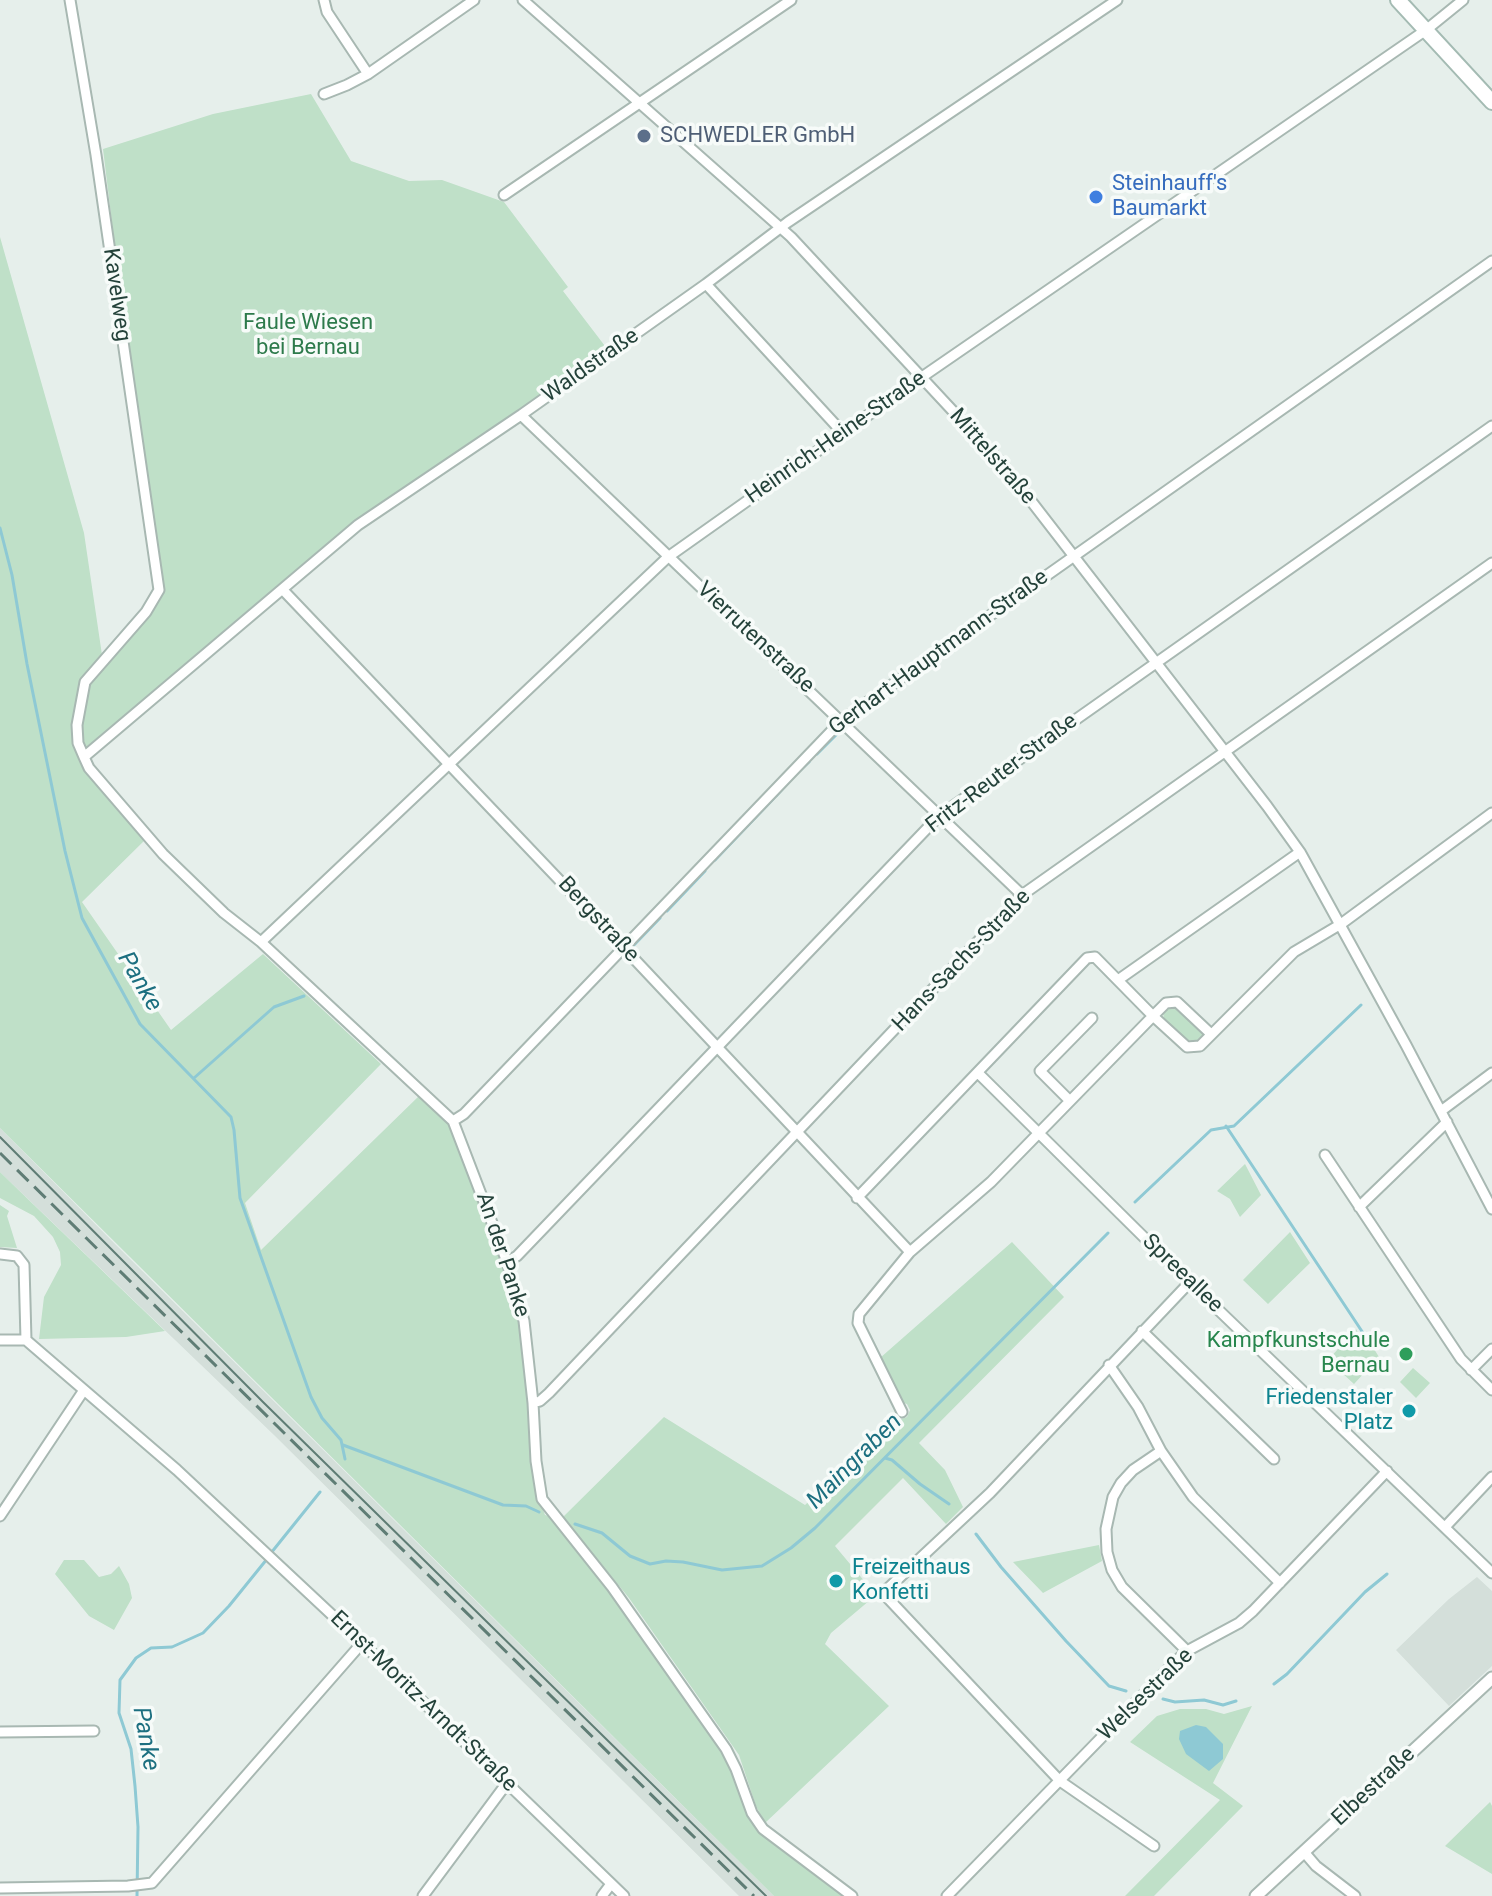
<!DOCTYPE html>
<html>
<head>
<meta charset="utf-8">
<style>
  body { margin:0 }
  canvas { display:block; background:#e6efeb }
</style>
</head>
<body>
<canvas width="1492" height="1896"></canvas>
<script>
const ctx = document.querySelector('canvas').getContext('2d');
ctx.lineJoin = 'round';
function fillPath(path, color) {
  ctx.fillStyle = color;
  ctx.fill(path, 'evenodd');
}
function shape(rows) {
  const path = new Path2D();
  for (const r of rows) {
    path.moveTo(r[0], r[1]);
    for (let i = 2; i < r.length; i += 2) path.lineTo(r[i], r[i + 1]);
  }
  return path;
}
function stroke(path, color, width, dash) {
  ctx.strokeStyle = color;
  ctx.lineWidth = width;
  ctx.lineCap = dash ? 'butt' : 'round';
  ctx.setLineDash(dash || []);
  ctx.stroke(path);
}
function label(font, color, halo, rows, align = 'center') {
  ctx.font = font + ' Roboto,sans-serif';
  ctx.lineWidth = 7;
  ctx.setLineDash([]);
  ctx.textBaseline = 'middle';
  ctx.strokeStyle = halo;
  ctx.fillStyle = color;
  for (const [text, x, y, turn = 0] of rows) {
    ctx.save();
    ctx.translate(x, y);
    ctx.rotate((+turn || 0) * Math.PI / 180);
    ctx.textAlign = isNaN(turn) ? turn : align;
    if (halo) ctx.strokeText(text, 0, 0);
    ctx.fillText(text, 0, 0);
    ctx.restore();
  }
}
const built = shape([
  [0,1128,116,1245,774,1896,739,1896,274,1435,0,1172],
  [1477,1577,1492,1591,1492,1666,1449,1706,1396,1650,1449,1599]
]);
const green = shape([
  [311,94,351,161,409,181,442,180,504,202,568,287,563,291,608,350,519,413,442,462,356,522,85,749,86,770,145,840,82,902,171,1030,263,954,381,1064,245,1203,261,1250,420,1095,444,1116,454,1130,506,1267,520,1321,536,1490,545,1515,549,1516,609,1588,721,1748,734,1772,745,1807,755,1825,765,1837,848,1896,774,1896,0,1128,0,237,84,533,102,655,106,659,161,592,131,379,103,149,213,114],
  [1176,1006,1201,1028,1203,1035,1196,1042,1183,1039,1164,1021,1163,1011,1166,1007],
  [1245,1164,1261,1195,1240,1217,1230,1199,1217,1191],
  [0,1172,33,1204,165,1331,126,1337,39,1339,44,1297,61,1265,60,1252,53,1237,34,1216,0,1198],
  [0,1205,9,1211,7,1216,17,1248,0,1247],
  [1290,1232,1310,1263,1268,1304,1243,1280],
  [1012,1242,1064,1297,919,1443,945,1470,963,1507,946,1524,903,1478,835,1546,876,1595,831,1633,825,1644,889,1706,765,1823,756,1806,739,1755,629,1598,563,1517,664,1417,805,1505,897,1416,901,1419,907,1417,910,1410,907,1404,900,1402,880,1358],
  [1356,1329,1365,1345,1374,1349,1379,1357,1354,1384,1328,1360],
  [1413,1368,1430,1383,1416,1398,1400,1382],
  [1099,1545,1102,1561,1043,1593,1013,1562],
  [64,1560,84,1560,99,1577,111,1574,119,1566,129,1584,132,1598,114,1630,89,1616,55,1574],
  [1252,1706,1213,1783,1243,1806,1154,1896,1125,1896,1220,1800,1130,1742,1157,1716,1180,1709,1206,1709,1224,1714],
  [1490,1802,1492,1806,1492,1874,1445,1846]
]);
const water = shape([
  [1196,1725,1206,1727,1223,1744,1223,1759,1209,1771,1186,1754,1179,1739,1180,1731]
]);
const stream = shape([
  [0,528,12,575,27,664,65,851,82,918,140,1024,231,1117,234,1130,240,1198,311,1397,322,1418,341,1440,345,1459],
  [817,754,836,735],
  [793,777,809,762],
  [776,796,787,784],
  [715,860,774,798],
  [667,911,705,871],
  [633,946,660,918],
  [194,1078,274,1007,304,996],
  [1226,1126,1371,1345],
  [1135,1202,1211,1130,1234,1126,1361,1005],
  [343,1445,503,1505,526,1506,539,1512],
  [885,1458,892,1460,920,1484,949,1504],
  [575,1524,602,1533,630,1556,650,1564,666,1561,683,1562,722,1570,762,1566,791,1548,815,1528,1108,1233],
  [976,1534,1001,1567,1066,1641,1109,1686,1126,1691],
  [271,1553,320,1492],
  [1274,1684,1287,1674,1365,1592,1387,1574],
  [1163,1699,1175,1702,1204,1700,1223,1705,1236,1701],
  [137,1896,138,1827,135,1786,131,1749,119,1713,120,1680,136,1658,151,1648,172,1647,203,1633,229,1606,267,1559]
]);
const minor = shape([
  [70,0,96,155,159,590,146,612,85,682,77,725,78,743,84,757,89,768,163,854,224,913,261,942,453,1121,507,1262,524,1321,533,1403,536,1461,542,1499,612,1587,726,1749,736,1769,752,1813,763,1829,852,1896],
  [324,0,327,12,368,74],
  [523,0,791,237,1004,466,1267,806,1300,852,1406,1045,1492,1209],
  [324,94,347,85,368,74,474,0],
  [504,195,791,0],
  [706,284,843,433],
  [521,415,1022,895],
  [283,590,623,947,910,1252],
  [84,757,358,525,521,415,706,284,788,222,1117,0],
  [261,942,668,557,922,377,1426,30,1463,0],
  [1118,980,1300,852],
  [978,1073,1179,1272,1492,1573],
  [1069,1100,1040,1071,1092,1018],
  [1441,1111,1492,1073],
  [453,1121,464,1114,842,720,1492,261],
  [1325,1155,1461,1359,1492,1390],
  [857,1198,1087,958,1095,957,1153,1016,1166,1003,1177,1002,1211,1034],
  [1359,1207,1447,1122],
  [0,1254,17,1256,24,1265,26,1340],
  [507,1262,517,1256,939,816,1492,426],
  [1142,1331,1274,1459],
  [0,1340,26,1340,177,1470,362,1643,624,1896],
  [1109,1365,1138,1407,1161,1451,1193,1497,1280,1583],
  [1471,1370,1492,1349],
  [533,1403,540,1401,549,1393,1022,895,1492,563],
  [902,1412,858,1323,859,1314,910,1252,991,1182,1153,1016,1187,1047,1200,1046,1294,952,1341,924,1492,813],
  [1161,1451,1133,1470,1121,1483,1113,1497,1106,1529,1107,1552,1112,1570,1122,1587,1187,1651],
  [0,1516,84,1390],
  [1445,1527,1492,1477],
  [0,1732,94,1731],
  [1154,1846,1060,1781,883,1593,990,1493,1190,1282],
  [1304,1852,1316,1866,1355,1896],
  [0,1888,128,1886,152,1883,362,1643],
  [423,1896,507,1783],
  [602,1896,611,1884],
  [947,1896,1176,1661,1187,1651,1239,1623,1253,1611,1387,1471]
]);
const tertiary = shape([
  [1256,1896,1492,1678]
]);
const secondary = shape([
  [1398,0,1492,102]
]);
const tram = shape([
  [0,1137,263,1402,766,1896]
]);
const rail = shape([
  [0,1153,754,1896]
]);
const markers = [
  [644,136,8,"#5c6f8a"],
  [1096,197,8,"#3f7fe0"],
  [1406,1354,8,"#2e9e5b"],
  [1409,1411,8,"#0f9aa8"],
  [836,1581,8,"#0f9aa8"]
];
const serviceNames = [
  ["SCHWEDLER GmbH",660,136]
];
const shopNames = [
  ["Steinhauff's",1112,184],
  ["Baumarkt",1112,209]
];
const streetNames = [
  ["Kavelweg",116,295,82],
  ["Waldstraße",591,366,-35],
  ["Heinrich-Heine-Straße",836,438,-35],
  ["Mittelstraße",992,457,49],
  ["Vierrutenstraße",755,638,43],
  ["Gerhart-Hauptmann-Straße",939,653,-36],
  ["Fritz-Reuter-Straße",1002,774,-37],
  ["Bergstraße",598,920,47],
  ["Hans-Sachs-Straße",962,961,-46],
  ["An der Panke",502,1255,72],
  ["Spreeallee",1182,1274,44],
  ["Welsestraße",1146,1695,-44],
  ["Ernst-Moritz-Arndt-Straße",423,1702,44],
  ["Elbestraße",1374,1787,-43]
];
const parkNames = [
  ["Faule Wiesen",308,323],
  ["bei Bernau",308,348]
];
const leisureNames = [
  ["Kampfkunstschule",1390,1341],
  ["Bernau",1390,1366]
];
const cultureNames = [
  ["Friedenstaler",1393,1398],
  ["Platz",1393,1423],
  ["Freizeithaus",852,1568,"left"],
  ["Konfetti",852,1593,"left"]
];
const waterNames = [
  ["Panke",139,982,60],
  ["Maingraben",855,1462,-45],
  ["Panke",145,1739,80]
];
fillPath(built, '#d4dfda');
fillPath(green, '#bfe0c8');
fillPath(water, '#8ec9d4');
stroke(stream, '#8ec9d4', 3);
stroke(minor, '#a8b8b2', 13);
stroke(tertiary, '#a8b8b2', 15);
stroke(secondary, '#a4bbb3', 18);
stroke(minor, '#fff', 9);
stroke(tertiary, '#fff', 11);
stroke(secondary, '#fff', 14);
stroke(tram, '#5f7d75', 2);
stroke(rail, '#5f7d75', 3, [16, 8]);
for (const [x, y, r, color] of markers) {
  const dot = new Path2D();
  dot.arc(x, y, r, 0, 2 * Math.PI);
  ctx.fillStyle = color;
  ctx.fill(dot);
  stroke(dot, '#f7fbf9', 3);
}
label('22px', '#4e5e75', '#f7fbf9', serviceNames, 'left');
label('22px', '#366cbe', '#f7fbf9', shopNames, 'left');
label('22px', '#24423a', '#f7fbf9', streetNames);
label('22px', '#2d7a4b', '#f7fbf9', parkNames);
label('22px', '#27864d', '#f7fbf9', leisureNames, 'right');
label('22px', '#0d838f', '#f7fbf9', cultureNames, 'right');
label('italic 24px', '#1c6f80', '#f7fbf9', waterNames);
</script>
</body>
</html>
